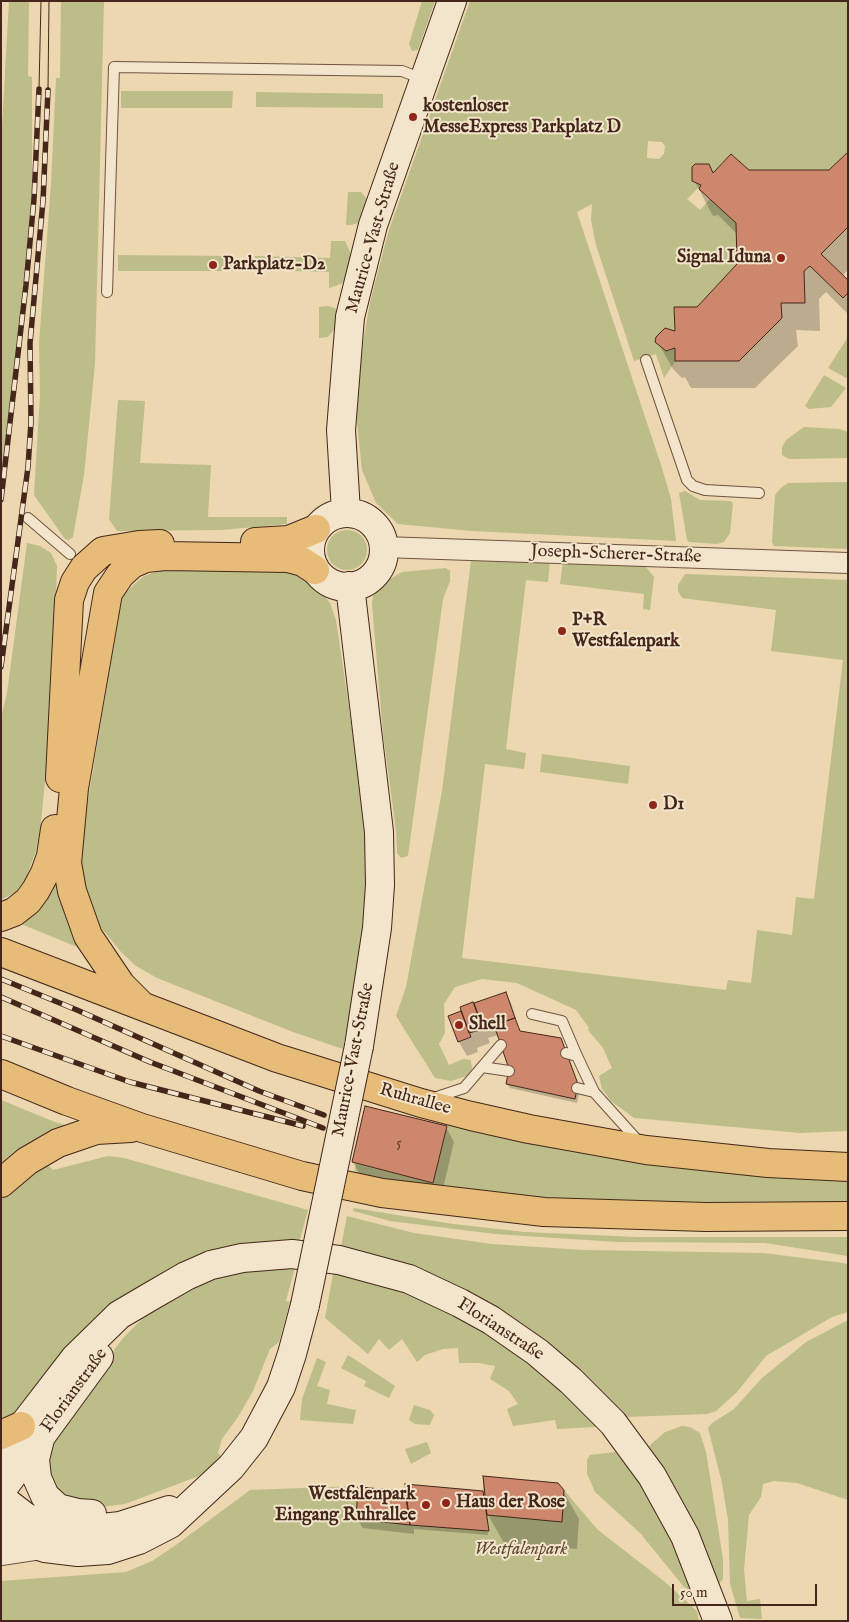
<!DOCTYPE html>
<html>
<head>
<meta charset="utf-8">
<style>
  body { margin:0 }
  #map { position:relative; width:849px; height:1622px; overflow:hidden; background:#ecd7b1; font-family:"IM FELL English",serif }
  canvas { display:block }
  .frame { position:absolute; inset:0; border:2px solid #44271a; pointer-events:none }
  .scale { position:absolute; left:672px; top:1584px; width:145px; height:22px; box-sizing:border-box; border:2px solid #44271a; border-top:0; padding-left:6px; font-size:15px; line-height:18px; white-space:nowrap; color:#44271a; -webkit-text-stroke:4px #f3e5cc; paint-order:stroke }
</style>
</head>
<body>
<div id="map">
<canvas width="849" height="1622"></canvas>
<div class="frame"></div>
<div class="scale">50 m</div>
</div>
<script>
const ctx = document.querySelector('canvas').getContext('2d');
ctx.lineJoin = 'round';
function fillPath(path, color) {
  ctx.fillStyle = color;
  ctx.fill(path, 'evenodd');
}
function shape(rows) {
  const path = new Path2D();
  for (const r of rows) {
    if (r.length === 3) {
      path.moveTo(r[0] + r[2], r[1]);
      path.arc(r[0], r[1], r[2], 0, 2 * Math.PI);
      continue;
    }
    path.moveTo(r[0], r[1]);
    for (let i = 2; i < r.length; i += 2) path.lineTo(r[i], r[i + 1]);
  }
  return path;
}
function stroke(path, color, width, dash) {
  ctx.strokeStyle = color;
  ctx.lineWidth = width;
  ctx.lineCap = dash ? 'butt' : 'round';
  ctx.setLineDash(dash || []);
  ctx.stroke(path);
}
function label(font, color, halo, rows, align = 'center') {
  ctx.font = font + ' "IM FELL English",serif';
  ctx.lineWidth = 4;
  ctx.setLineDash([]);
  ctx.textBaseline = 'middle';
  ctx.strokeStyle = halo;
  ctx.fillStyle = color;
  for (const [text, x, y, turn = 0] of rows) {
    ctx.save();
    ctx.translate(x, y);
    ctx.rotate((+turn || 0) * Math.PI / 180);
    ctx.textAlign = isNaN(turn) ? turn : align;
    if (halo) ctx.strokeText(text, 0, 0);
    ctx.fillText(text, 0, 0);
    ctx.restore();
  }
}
const green = shape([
  [9,1,29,1,28,76,32,77,32,188,22,306,1,479,1,144],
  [61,1,104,1,95,364,84,475,73,537,69,540,65,539,34,495,40,395,39,343,51,184,56,78,60,78],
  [422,1,435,1,418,50,412,51,409,44],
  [470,1,848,1,848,152,829,170,749,170,731,154,713,173,709,164,695,164,692,181,701,185,687,199,700,210,711,198,736,223,737,264,697,307,674,307,675,331,665,328,656,337,656,342,665,351,670,351,671,348,675,349,675,362,664,378,656,354,634,361,596,245,591,220,592,204,577,212,662,468,671,499,676,541,472,531,398,524,376,503,362,470,357,422,357,378,370,302,388,233],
  [648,141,662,142,665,146,664,154,659,159,647,158],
  [121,91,233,91,232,108,121,108],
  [256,92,383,94,383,108,256,107],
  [348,192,361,192,367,199,367,207,366,216,359,223,351,225,346,225],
  [331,241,345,241,352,256,348,276,341,284,329,288,329,272,254,270,255,256,330,258],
  [118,255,233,256,233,271,118,271],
  [328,306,335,308,339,316,337,326,328,337,319,338,319,307],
  [848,337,848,379,828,368],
  [824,375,846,388,831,407,809,409,805,406],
  [118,400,145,401,140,463,211,465,208,517,287,517,287,524,222,530,117,531,109,519],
  [804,427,840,429,848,432,848,458,789,459,782,455,782,447,786,440],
  [848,482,848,549,774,546,772,542,775,495,781,488,788,483],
  [685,491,700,500,731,501,733,504,730,533,724,542,717,544,689,542,687,540,679,493],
  [347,550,20],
  [27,543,40,546,51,553,57,566,52,711,41,822,36,851,26,878,16,892,1,900,1,718,7,693],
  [514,558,550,560,548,582,526,580,506,749,526,753,524,769,485,764,462,958,726,990,728,980,751,983,757,930,792,935,796,897,814,899,843,660,771,651,776,610,682,598,678,591,678,585,685,574,848,580,848,1131,800,1133,634,1118,611,1101,602,1089,599,1076,612,1068,603,1048,588,1030,589,1028,576,1010,517,983,482,979,455,987,444,1004,445,1033,439,1044,449,1065,463,1059,471,1060,472,1069,467,1076,451,1081,435,1078,396,1016,406,987,442,791,471,561],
  [563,560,639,564,646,567,654,577,650,610,643,609,644,594,560,584],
  [186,566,254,567,305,574,330,603,336,620,355,749,365,839,366,876,363,944,343,1049,293,1032,157,978,136,966,121,952,98,924,89,907,81,875,85,818,122,595,144,576,158,571],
  [446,568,450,571,450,581,443,599,408,856,401,858,397,853,396,830,383,734,372,604,373,596,378,586,402,572],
  [542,754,630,766,628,784,540,772],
  [57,881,82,949,21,924,44,903],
  [1,1100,55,1122,68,1126,20,1150,1,1165],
  [448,1123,848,1180,848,1203,715,1204,537,1199,398,1182,354,1173,356,1164,433,1183],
  [108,1156,124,1158,308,1210,299,1243,171,1270,134,1290,114,1304,74,1340,11,1417,1,1424,1,1195,46,1163,53,1170],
  [354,1208,453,1224,525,1232,637,1237,848,1237,848,1256,765,1243,617,1242,495,1234,390,1221,353,1211],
  [347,1216,414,1233,492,1244,583,1250,763,1253,843,1263,848,1264,848,1312,832,1317,766,1356,737,1392,716,1411,707,1414,626,1417,604,1395,340,1252],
  [296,1264,286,1301,290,1302,279,1342,270,1349,253,1391,238,1417,222,1439,218,1453,222,1457,199,1476,125,1504,85,1509,51,1490,45,1452,95,1375,124,1337,142,1319,155,1308,207,1280,243,1270],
  [334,1268,430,1299,514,1346,573,1401,597,1427,557,1429,555,1420,513,1426,507,1409,518,1404,509,1391,490,1379,495,1366,479,1363,459,1363,458,1348,443,1349,425,1355,417,1362,402,1339,389,1350,379,1339,368,1354,325,1318],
  [848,1320,848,1500,797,1483,774,1481,763,1484,761,1497,749,1515,744,1570,747,1601,760,1599,762,1619,740,1618,730,1584,728,1520,722,1483,708,1428,712,1423,734,1409,761,1379,806,1342],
  [348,1355,395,1386,389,1398,364,1386,366,1381,341,1368],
  [317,1358,326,1362,317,1386,330,1390,327,1404,356,1410,353,1424,300,1420,302,1399],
  [414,1405,430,1410,434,1415,430,1425,415,1424,409,1420],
  [682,1426,690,1427,700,1433,706,1452,723,1559,723,1579,717,1586,665,1473,649,1446,665,1432],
  [427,1442,431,1453,411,1464,405,1449],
  [615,1452,648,1491,698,1593,692,1592,684,1587,640,1533,595,1492,587,1474,587,1460,590,1455],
  [483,1476,558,1483,598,1530,665,1582,697,1611,699,1621,1,1621,1,1581,126,1572,152,1561,176,1545,250,1490,354,1486,405,1491,405,1484,483,1491]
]);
const shadow = shape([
  [848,153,848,270,842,276,848,282,848,314,826,292,819,299,820,331,796,330,798,346,755,388,691,388,685,377,682,378,673,369,657,341,677,333,675,329,676,309,697,308,738,265,738,235,718,215,713,216,694,180,713,175,748,172,832,170],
  [506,993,511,1003,520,1032,563,1044,580,1089,577,1103,510,1088,507,1084,510,1069,498,1035,488,1038,490,1043,477,1048,478,1052,467,1056,459,1042,450,1017,473,1005],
  [446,1127,454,1142,441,1197,361,1177,353,1162],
  [563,1491,579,1519,577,1549,504,1543,488,1515,485,1498,486,1499],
  [404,1493,408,1498,482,1493,488,1535,414,1529,414,1534,363,1528,357,1519]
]);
const building = shape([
  [848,152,848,227,821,254,848,280,848,293,843,298,810,266,804,271,805,303,781,303,782,318,739,361,675,361,675,348,666,351,655,342,656,337,665,328,675,331,674,307,697,307,737,264,736,223,699,189,701,185,692,181,692,167,695,164,709,164,713,173,731,154,749,170,829,170,848,152],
  [506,992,515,1018,483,1029,474,1003,506,992],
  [473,1002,483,1029,469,1033,460,1007,473,1002],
  [461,1011,471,1037,458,1042,448,1016,461,1011],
  [515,1018,520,1031,561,1038,578,1084,575,1099,506,1084,509,1069,494,1025,515,1018],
  [365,1106,447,1126,433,1183,352,1162,365,1106],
  [483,1476,558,1483,564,1490,562,1522,487,1515,483,1476],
  [405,1484,483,1491,489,1531,410,1525,405,1484],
  [358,1487,405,1491,410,1525,356,1519,358,1487]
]);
const lane = shape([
  [107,292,114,67,402,71,423,79],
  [646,360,687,480,693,486,705,490,759,493],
  [28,518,70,554],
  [532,1014,562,1021,577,1056],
  [566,1053,577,1056,594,1092,639,1142],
  [482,1067,509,1071],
  [577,1088,594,1092],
  [431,1099,464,1088,501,1045]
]);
const street = shape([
  [383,547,848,563],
  [1,1555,41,1549]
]);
const secondary = shape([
  [346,512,341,430,350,317,373,225,452,1],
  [347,550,37],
  [350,586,379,832,380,885,377,928,359,1046],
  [40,1439,35,1459,37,1478,45,1496,58,1508,78,1513,92,1514],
  [1,1454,75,1358,119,1315,153,1295,186,1276,211,1265,242,1258,292,1254,339,1260,409,1279,460,1303,491,1320,537,1352,571,1381,613,1423,652,1476,685,1536,718,1621],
  [1,1491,99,1357],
  [1,1498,27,1518,54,1526,85,1530,120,1526,169,1510],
  [1,1528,18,1539,45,1548,78,1552,108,1550,139,1540,170,1524,231,1467,254,1438,281,1387,292,1354,305,1305]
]);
const highway = shape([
  [255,542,289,540,316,529],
  [60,778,69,600,75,582,84,568,103,551,139,545,160,544],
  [1,917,14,912,28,901,36,890,45,873,51,856,55,829],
  [1,952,277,1058,421,1103,471,1116,529,1129,646,1150,768,1163,848,1167],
  [139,1003,121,985,88,936,72,891,67,863,74,788,108,593,120,575,132,564,146,558,165,556,288,558,303,562,315,570],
  [1,1074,67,1101,142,1128,302,1176,382,1193,544,1212,706,1217,848,1216],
  [1,1183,27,1161,58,1143,96,1130,131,1128],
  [1,1435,21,1426]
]);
const tram = shape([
  [39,89,41,1],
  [48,90,49,1]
]);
const rail = shape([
  [1,500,26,285,34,199,39,89],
  [1,667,28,467,31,422,30,343,43,201,48,90],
  [1,979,77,1010,259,1091,324,1115],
  [1,997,150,1062,323,1128],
  [1,1036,130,1082,303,1126]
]);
const secondaryBridge = shape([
  [305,1305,359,1046]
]);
const markers = [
  [413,117,5,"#8f2418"],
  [781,258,5,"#8f2418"],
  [213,265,5,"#8f2418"],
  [562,631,5,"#8f2418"],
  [653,805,5,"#8f2418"],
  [459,1025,5,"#8f2418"],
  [446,1503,5,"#8f2418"],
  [426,1505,5,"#8f2418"]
];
const numberNames = [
  ["5",399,1144]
];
const poiNames = [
  ["kostenloser",423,107],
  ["MesseExpress Parkplatz D",423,128],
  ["Signal Iduna",771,258,"right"],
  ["Parkplatz-D2",223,265],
  ["P+R",572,621],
  ["Westfalenpark",572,642],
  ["D1",663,805],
  ["Shell",469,1025],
  ["Westfalenpark",416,1495,"right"],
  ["Eingang Ruhrallee",416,1516,"right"],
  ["Haus der Rose",456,1503]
];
const streetNames = [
  ["Maurice-Vast-Straße",374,238,-74],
  ["Joseph-Scherer-Straße",616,555,2],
  ["Maurice-Vast-Straße",354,1060,-79],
  ["Ruhrallee",415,1100,16],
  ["Florianstraße",500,1330,33],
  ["Florianstraße",75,1391,-54]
];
const parkNames = [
  ["Westfalenpark",521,1550]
];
fillPath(green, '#bcbd88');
fillPath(shadow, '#0003');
fillPath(building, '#cd876d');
stroke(building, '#44271a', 1);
stroke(lane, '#6e5340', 12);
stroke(street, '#6e5340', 22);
stroke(secondary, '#44271a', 30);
stroke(highway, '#44271a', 30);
stroke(lane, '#f3e5cc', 10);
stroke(street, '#f3e5cc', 20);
stroke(secondary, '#f3e5cc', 28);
stroke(highway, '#e6bc78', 28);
stroke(tram, '#44271a', 1);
stroke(rail, '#44271a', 5.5);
stroke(rail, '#f3e5cc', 4, [11]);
stroke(secondaryBridge, '#44271a', 30, []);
stroke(secondaryBridge, '#f3e5cc', 28);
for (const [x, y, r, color] of markers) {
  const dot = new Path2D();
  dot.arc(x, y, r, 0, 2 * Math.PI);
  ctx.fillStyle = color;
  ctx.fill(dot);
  stroke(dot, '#f3e5cc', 2);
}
label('15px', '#663f2f', null, numberNames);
label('bold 18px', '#44271a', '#f3e5cc', poiNames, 'left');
label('18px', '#44271a', '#f3e5cc', streetNames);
label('italic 18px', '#5c4530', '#f3e5cc', parkNames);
</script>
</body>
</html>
